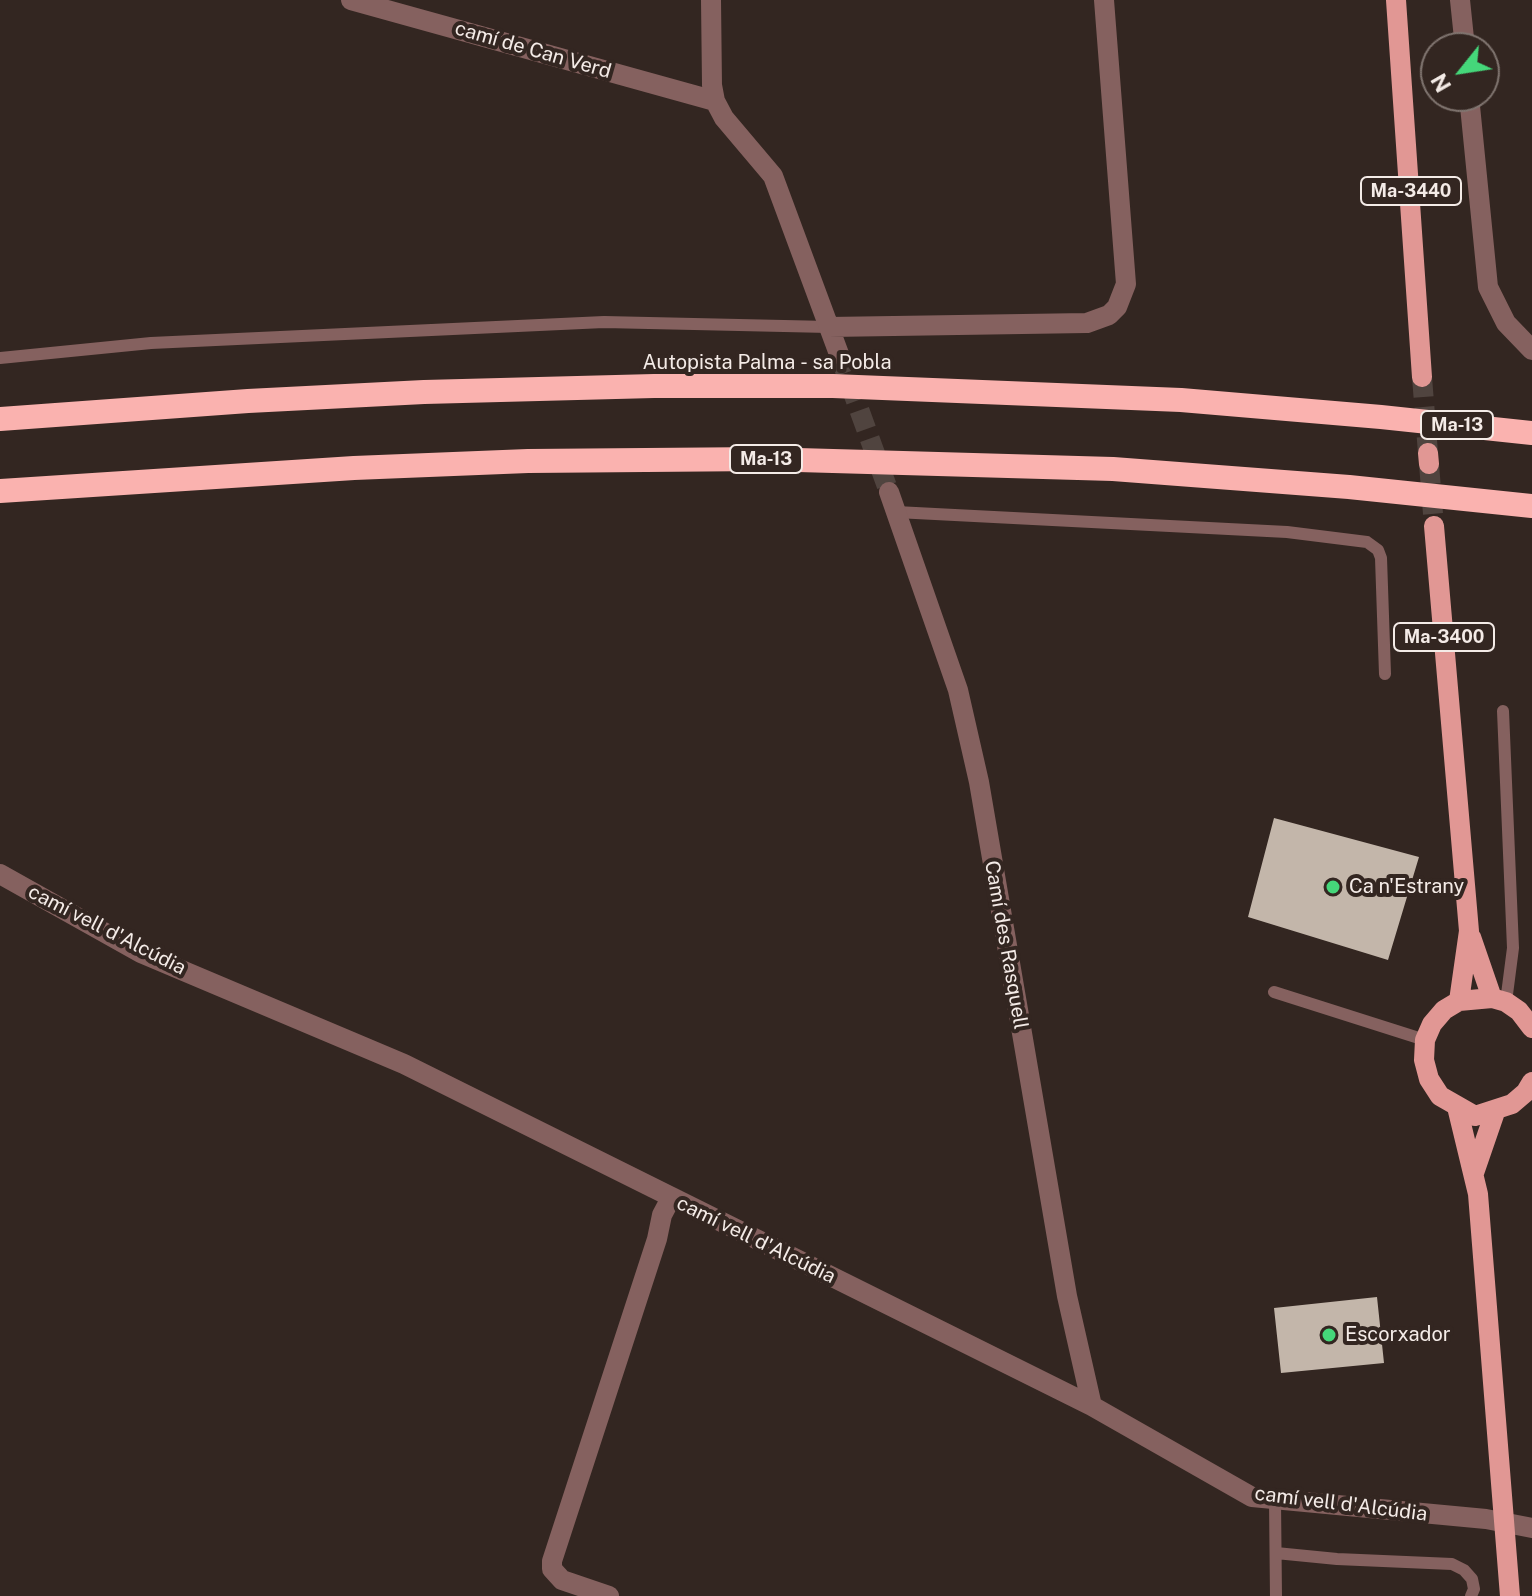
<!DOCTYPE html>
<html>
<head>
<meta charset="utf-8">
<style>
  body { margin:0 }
  #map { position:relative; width:1532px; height:1596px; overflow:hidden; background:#332621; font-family:"Public Sans",sans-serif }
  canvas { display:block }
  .north { position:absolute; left:1420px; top:32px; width:80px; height:80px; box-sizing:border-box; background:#332621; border:2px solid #807570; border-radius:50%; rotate:240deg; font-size:22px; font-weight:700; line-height:32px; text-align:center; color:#f4ebe7 }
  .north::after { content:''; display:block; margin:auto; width:28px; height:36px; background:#45d77a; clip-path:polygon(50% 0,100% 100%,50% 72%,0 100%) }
</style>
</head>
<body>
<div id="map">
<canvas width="1532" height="1596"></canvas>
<div class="north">N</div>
</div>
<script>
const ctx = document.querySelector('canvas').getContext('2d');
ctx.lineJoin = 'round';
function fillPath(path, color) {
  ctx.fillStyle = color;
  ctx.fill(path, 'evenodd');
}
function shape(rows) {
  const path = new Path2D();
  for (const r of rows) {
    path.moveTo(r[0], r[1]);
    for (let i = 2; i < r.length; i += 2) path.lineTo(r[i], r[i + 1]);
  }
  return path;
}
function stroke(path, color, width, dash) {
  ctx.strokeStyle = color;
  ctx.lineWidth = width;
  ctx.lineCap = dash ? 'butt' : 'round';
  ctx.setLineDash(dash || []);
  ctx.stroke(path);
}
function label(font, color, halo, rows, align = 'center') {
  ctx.font = font + ' "Public Sans",sans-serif';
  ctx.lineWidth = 8;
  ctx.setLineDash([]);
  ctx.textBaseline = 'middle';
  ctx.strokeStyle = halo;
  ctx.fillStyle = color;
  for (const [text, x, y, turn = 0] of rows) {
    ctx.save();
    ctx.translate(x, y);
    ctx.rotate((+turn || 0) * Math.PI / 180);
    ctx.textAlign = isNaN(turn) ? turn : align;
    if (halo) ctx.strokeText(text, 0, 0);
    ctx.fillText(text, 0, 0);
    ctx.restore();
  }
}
const building = shape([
  [1274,818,1419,857,1388,960,1248,917],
  [1377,1297,1384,1363,1281,1373,1274,1308]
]);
const streetTunnel = shape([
  [839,354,889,492]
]);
const primaryTunnel = shape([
  [1422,377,1428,453],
  [1429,464,1434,526]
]);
const lane = shape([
  [0,358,151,343,604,322,829,327],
  [896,512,1287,532,1367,542,1378,550,1381,558,1385,674],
  [1503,711,1513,948,1506,1002],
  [1274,992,1425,1040],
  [1275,1501,1276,1596],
  [1276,1553,1337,1559,1452,1564,1464,1570,1472,1579,1474,1589,1471,1596]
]);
const street = shape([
  [351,0,715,101],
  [711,0,712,85,715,101,724,118,773,176,839,354],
  [1460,0,1465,48],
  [1469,96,1488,287,1506,323,1532,350],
  [829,327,1087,323,1109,315,1117,307,1126,284,1104,0],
  [889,492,958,690,979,782,1067,1296,1092,1406],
  [0,874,141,953,404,1064,1092,1406,1252,1497,1486,1519,1532,1528],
  [609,1596,562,1580,552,1569,552,1561,657,1239,662,1215,671,1198]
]);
const primary = shape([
  [1396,0,1422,377],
  [1428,453,1429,464],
  [1434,526,1469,931,1459,1001],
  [1471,937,1492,998],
  [1532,1028,1519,1011,1506,1002,1492,998,1459,1001,1444,1010,1432,1024,1425,1040,1424,1060,1429,1079,1440,1096,1475,1116,1512,1104,1526,1092,1532,1082],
  [1457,1107,1478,1194,1510,1596],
  [1474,1173,1495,1112]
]);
const highway = shape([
  [0,419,248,401,424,392,654,386,833,386,1181,400,1381,417,1532,433],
  [0,491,354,468,528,461,763,459,1113,469,1349,487,1532,506]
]);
const markers = [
  [1333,887,8,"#45d77a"],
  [1329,1335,8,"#45d77a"]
];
const shields = [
  [1411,191,100],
  [1457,425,72],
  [766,459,72],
  [1444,637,100]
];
const shieldNames = [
  ["Ma-3440",1411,191],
  ["Ma-13",1457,425],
  ["Ma-13",766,459],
  ["Ma-3400",1444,637]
];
const streetNames = [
  ["camí de Can Verd",533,50,16],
  ["Autopista Palma - sa Pobla",767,363],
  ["camí vell d'Alcúdia",107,930,27],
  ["Camí des Rasquell",1006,945,80],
  ["camí vell d'Alcúdia",756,1240,26],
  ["camí vell d'Alcúdia",1341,1504,7]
];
const poiNames = [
  ["Ca n'Estrany",1349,887],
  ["Escorxador",1345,1335]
];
fillPath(building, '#c3b6aa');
stroke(streetTunnel, '#50443f', 20, [20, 10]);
stroke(primaryTunnel, '#50443f', 20, [20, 10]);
stroke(lane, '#85615f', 12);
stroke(street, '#85615f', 20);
stroke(primary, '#e19794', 20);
stroke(highway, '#fab2af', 24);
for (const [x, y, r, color] of markers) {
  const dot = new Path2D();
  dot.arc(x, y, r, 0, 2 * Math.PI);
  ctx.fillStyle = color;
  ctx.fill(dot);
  stroke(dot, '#332621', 3);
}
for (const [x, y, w] of shields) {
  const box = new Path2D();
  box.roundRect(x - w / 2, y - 14, w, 28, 6);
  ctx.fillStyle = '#332621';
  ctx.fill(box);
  stroke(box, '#f4ebe7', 2);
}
label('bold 18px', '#f4ebe7', null, shieldNames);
label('20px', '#f4ebe7', '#332621', streetNames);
label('20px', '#f4ebe7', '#332621', poiNames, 'left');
</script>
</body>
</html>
